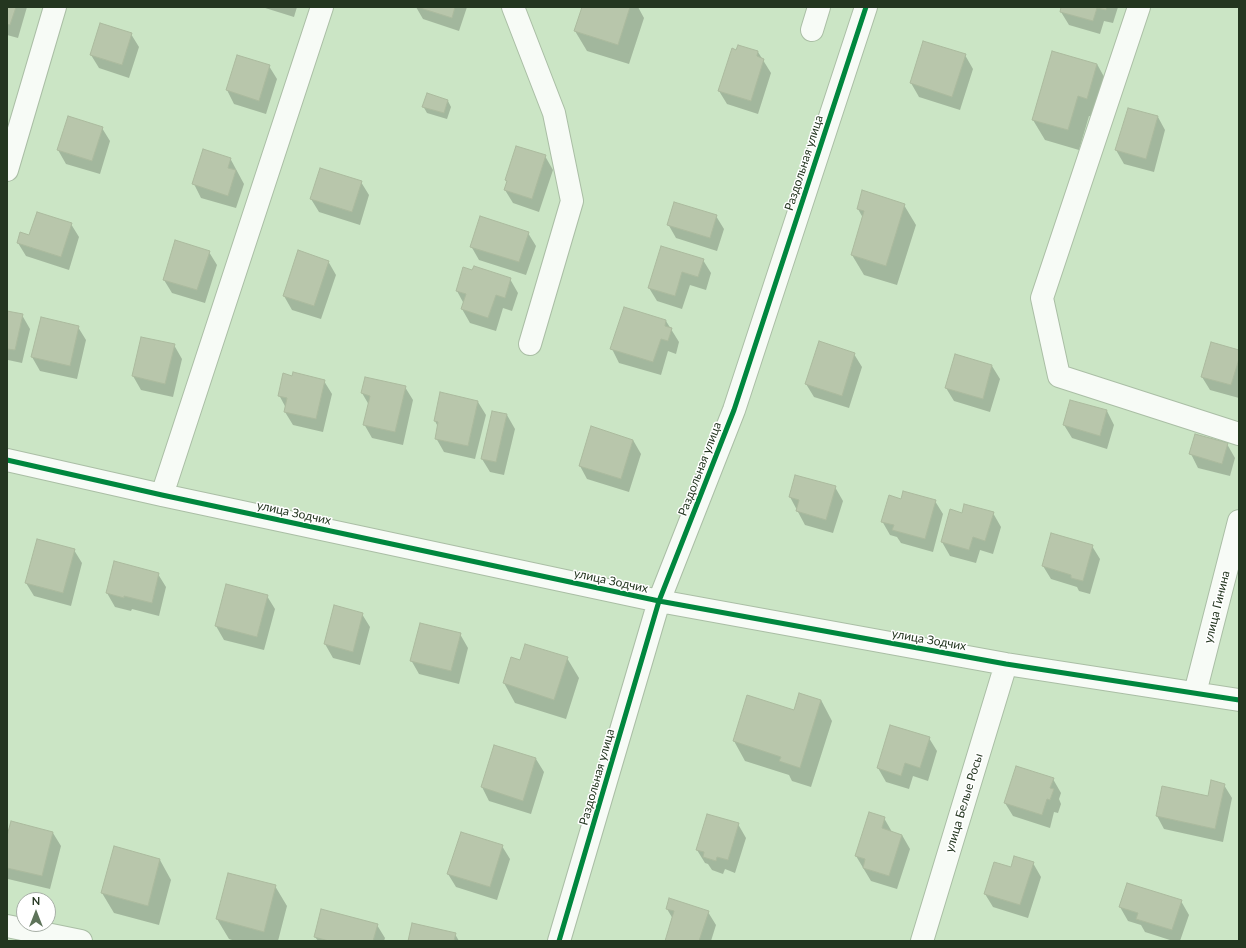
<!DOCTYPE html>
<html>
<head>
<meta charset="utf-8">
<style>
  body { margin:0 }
  #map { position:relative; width:1246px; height:948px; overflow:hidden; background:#cbe5c5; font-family:Lato,sans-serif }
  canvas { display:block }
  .frame { position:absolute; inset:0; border:8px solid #243620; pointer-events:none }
  .north { position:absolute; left:16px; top:892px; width:40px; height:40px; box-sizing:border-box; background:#fff; border:1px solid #a7afa6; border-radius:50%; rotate:0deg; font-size:11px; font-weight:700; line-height:16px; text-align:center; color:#243620 }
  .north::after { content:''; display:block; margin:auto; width:14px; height:18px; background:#5e735a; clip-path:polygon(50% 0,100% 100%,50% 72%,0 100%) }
</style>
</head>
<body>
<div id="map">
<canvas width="1246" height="948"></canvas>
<div class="frame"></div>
<div class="north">N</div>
</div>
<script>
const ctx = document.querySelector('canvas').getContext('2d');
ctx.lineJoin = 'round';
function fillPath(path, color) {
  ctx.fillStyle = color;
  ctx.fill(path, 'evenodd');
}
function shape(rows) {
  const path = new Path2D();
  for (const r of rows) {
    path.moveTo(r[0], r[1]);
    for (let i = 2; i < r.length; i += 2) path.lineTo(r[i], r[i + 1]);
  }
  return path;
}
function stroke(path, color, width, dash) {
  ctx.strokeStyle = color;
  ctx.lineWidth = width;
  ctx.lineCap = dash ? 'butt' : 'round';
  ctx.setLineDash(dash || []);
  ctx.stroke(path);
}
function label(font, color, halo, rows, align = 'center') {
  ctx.font = font + ' Lato,sans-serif';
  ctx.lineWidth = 3;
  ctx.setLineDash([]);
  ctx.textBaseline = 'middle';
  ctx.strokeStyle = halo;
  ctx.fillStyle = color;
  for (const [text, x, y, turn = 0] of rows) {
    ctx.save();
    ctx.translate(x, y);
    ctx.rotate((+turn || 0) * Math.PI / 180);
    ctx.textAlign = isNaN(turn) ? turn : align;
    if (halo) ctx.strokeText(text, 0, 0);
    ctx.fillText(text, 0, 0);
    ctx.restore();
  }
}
const shadow = shape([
  [7,7,27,7,18,38,7,35],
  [262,7,297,7,294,17],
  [416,7,467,7,459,31,423,19],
  [583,7,638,7,644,18,629,64,587,51,575,31],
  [1062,7,1118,7,1113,23,1104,21,1100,34,1069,25,1061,12],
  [131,34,139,47,129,78,99,68,91,55],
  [758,52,771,73,758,114,727,104,719,91],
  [965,55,973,69,960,110,919,97,911,83],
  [238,56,269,66,277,79,266,114,234,104,227,90],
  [1097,64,1108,84,1099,118,1089,116,1079,150,1045,140,1033,120],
  [448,101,451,107,447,119,427,113,423,106],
  [1158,117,1165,130,1154,172,1124,164,1116,150],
  [102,128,110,141,100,174,66,164,58,150],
  [545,156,553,170,539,212,513,203,505,190,508,183,506,180],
  [230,158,244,184,236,208,201,198,194,184],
  [361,182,369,195,360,225,319,212,311,199],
  [904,205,916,225,897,285,864,275,852,255,863,218,858,209],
  [716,216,724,229,717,251,676,238,668,224],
  [71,224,79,237,69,270,26,256,18,243,30,236],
  [528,233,536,246,526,275,479,260,471,246],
  [209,252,217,265,205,303,172,293,164,280],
  [703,260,711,273,706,290,690,285,682,309,657,301,649,288],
  [328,261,336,275,321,319,292,310,284,296],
  [510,279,518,293,512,311,503,308,496,331,470,323,462,309,464,304,457,291],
  [7,312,22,315,30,329,22,363,8,360,7,363],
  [666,321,679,342,676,354,668,351,661,375,619,363,612,349],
  [78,327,86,340,77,379,40,371,32,357],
  [174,345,182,359,173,397,141,390,133,376],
  [1239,351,1239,398,1210,390,1202,377],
  [854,354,862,367,849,408,814,397,806,384],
  [956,356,992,366,1000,379,990,412,954,401,946,388],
  [293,377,324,381,332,394,323,432,293,425,285,412,286,408,279,395],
  [405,387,413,400,403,445,372,438,364,424,369,405,362,393],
  [478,402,486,415,475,459,444,452,436,438,438,427,435,421],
  [1107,411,1114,425,1107,449,1072,438,1064,425],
  [493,412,507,415,515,429,504,475,490,472,482,459],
  [633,440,641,454,629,492,587,479,580,466],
  [1227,444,1235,458,1230,476,1198,468,1191,454],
  [835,487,843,501,833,533,805,525,790,497],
  [902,500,935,501,943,514,933,552,901,543,897,537,890,535,882,521],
  [993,513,1001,527,993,554,980,550,976,563,950,556,942,542,962,514],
  [1092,546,1100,559,1090,594,1079,591,1077,587,1051,579,1043,566],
  [74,550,82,563,71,606,34,596,26,583],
  [158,574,166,587,159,616,132,609,131,611,115,607,107,593],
  [227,585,267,596,275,609,264,650,224,640,216,626],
  [362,614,370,627,360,665,333,658,325,644],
  [460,634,468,648,459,684,419,674,411,660],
  [567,658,579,678,566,719,515,703,504,683,511,659,521,661],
  [748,696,795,711,821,700,832,721,811,787,792,781,789,775,745,761,734,741],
  [929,738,937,751,928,781,913,776,909,789,886,782,878,768],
  [495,746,536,759,544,772,531,814,489,801,482,787],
  [1053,779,1061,793,1059,799,1061,804,1058,813,1054,812,1050,828,1013,816,1005,803],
  [1224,785,1232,798,1223,842,1164,829,1157,816,1208,797],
  [884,818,892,832,902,835,910,849,897,889,871,881,856,856],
  [11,822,53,833,61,846,50,889,8,879,7,877,7,840],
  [738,824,746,838,735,873,725,869,723,874,712,870,708,864,705,863,697,850],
  [502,846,510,859,497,900,456,887,448,874],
  [160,860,171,880,159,925,114,913,102,893],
  [1033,863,1041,877,1028,918,993,907,985,894,1011,868],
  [275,886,287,906,278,941,235,941,229,939,217,919],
  [1181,901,1189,915,1180,941,1173,941,1145,932,1141,925,1128,921,1120,907],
  [667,909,708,912,716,925,711,941,666,941,673,919],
  [377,925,385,938,384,941,318,941,315,937],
  [455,934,459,941,409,941]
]);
const building = shape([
  [7,7,16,7,10,25,7,24,7,7],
  [417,7,455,7,452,18,417,7],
  [582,7,630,7,618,45,574,31,582,7],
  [1061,7,1107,7,1106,10,1097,8,1093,21,1060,12,1061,7],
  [100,23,132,33,122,65,90,55,100,23],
  [923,41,966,54,952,97,910,83,923,41],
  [738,45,758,51,757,56,764,59,751,101,718,91,732,48,736,50,738,45],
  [1052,51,1097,64,1087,99,1078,96,1068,130,1032,120,1052,51],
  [237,55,270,65,259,101,226,90,237,55],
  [427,93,448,100,444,113,422,107,427,93],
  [1128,108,1158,116,1146,159,1115,150,1128,108],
  [68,116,103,127,92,161,57,150,68,116],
  [516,146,546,155,532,199,504,190,507,181,505,180,516,146],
  [203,149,231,158,228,168,236,170,228,196,192,184,203,149],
  [320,168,362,181,352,212,310,199,320,168],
  [862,190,905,204,886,266,851,255,864,211,857,209,862,190],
  [674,202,717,215,710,238,667,225,674,202],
  [37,212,72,223,61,257,17,243,20,232,29,235,37,212],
  [480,216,529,232,519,262,470,247,480,216],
  [175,240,210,251,197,290,163,280,175,240],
  [661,246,704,259,698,277,682,272,675,296,648,288,661,246],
  [298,250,329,261,314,306,283,296,298,250],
  [474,266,511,278,505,298,496,295,488,318,461,309,466,294,456,291,463,267,472,270,474,266],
  [624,307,666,320,665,326,672,328,668,341,661,339,653,362,610,349,624,307],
  [7,311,23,314,15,350,7,349,7,311],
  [41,317,79,326,70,366,31,357,41,317],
  [141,337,175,344,165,384,132,376,141,337],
  [819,341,855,353,842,396,805,384,819,341],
  [1211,342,1239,350,1239,359,1231,385,1201,377,1211,342],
  [955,354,992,365,983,399,945,388,955,354],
  [293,372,325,380,316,419,284,412,287,398,278,396,283,373,292,376,293,372],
  [365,377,406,386,395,432,363,425,370,396,361,393,365,377],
  [440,392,478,401,468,446,435,439,438,422,434,421,440,392],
  [1070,400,1107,410,1100,436,1063,425,1070,400],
  [492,411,507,414,496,462,481,459,492,411],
  [591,426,633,440,621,479,579,466,591,426],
  [1195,434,1228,443,1222,464,1189,454,1195,434],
  [795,475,836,486,826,520,796,511,799,500,789,497,795,475],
  [903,491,936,500,925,539,892,530,894,525,881,522,889,495,901,499,903,491],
  [964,504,994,512,985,541,973,537,969,550,941,542,950,509,962,513,964,504],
  [1051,533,1093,545,1083,581,1071,578,1071,575,1042,566,1051,533],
  [37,539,75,549,63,593,25,583,37,539],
  [114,561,159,573,152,603,124,596,124,598,106,593,114,561],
  [226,584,268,595,257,637,215,626,226,584],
  [334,605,363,613,353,652,324,644,334,605],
  [420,623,461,633,451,671,410,661,420,623],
  [525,644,568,657,554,700,503,683,511,657,520,660,525,644],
  [799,693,821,700,800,768,779,761,781,757,733,741,747,695,794,710,799,693],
  [890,725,930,737,920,768,905,763,901,776,877,768,890,725],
  [494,745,536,758,523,801,481,787,494,745],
  [1016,766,1054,778,1050,788,1054,789,1050,800,1047,799,1042,815,1004,803,1016,766],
  [1211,780,1225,784,1215,829,1156,816,1162,786,1208,796,1211,780],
  [869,812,885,817,882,828,902,835,889,876,863,868,865,859,855,856,869,812],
  [707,814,739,823,728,860,717,857,716,861,703,857,704,852,696,850,707,814],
  [11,821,53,832,42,876,7,868,7,836,11,821],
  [461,832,503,845,490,887,447,874,461,832],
  [114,846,160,859,148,906,101,893,114,846],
  [1014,856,1034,862,1020,905,984,894,994,862,1011,867,1014,856],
  [228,873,276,885,264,932,216,919,228,873],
  [1127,883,1182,900,1172,930,1136,919,1138,913,1119,907,1127,883],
  [669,898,709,911,699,941,665,941,674,911,666,909,669,898],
  [321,909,378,924,373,941,329,941,314,937,321,909],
  [412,923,456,933,454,941,408,941,412,923]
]);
const minor = shape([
  [513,7,554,113,572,201,530,344],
  [1139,7,1042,298,1059,376,1239,434],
  [812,30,819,7],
  [7,170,55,7],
  [7,460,162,495,659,601,1006,664,1239,700],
  [162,495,322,7],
  [1195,693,1239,521],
  [7,926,81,941],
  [559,941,659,601,734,410,866,7],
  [922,941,1006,664]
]);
const cycleway = shape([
  [7,460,162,495,659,601,1006,664,1239,700],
  [559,941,659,601,734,410,866,7]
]);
const streetNames = [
  ["Раздольная улица",804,163,-72],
  ["Раздольная улица",700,469,-69],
  ["улица Зодчих",294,513,12],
  ["улица Зодчих",611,581,12],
  ["улица Гинина",1217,607,-76],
  ["улица Зодчих",929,640,10],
  ["Раздольная улица",597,777,-74],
  ["улица Белые Росы",964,803,-73]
];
fillPath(shadow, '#0003');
fillPath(building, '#b8c6ab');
stroke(building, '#abba9e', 1);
stroke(minor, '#aabea5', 24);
stroke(minor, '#f7fbf6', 22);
stroke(cycleway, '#00873e', 5);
label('12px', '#243620', '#fff', streetNames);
</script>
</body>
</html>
